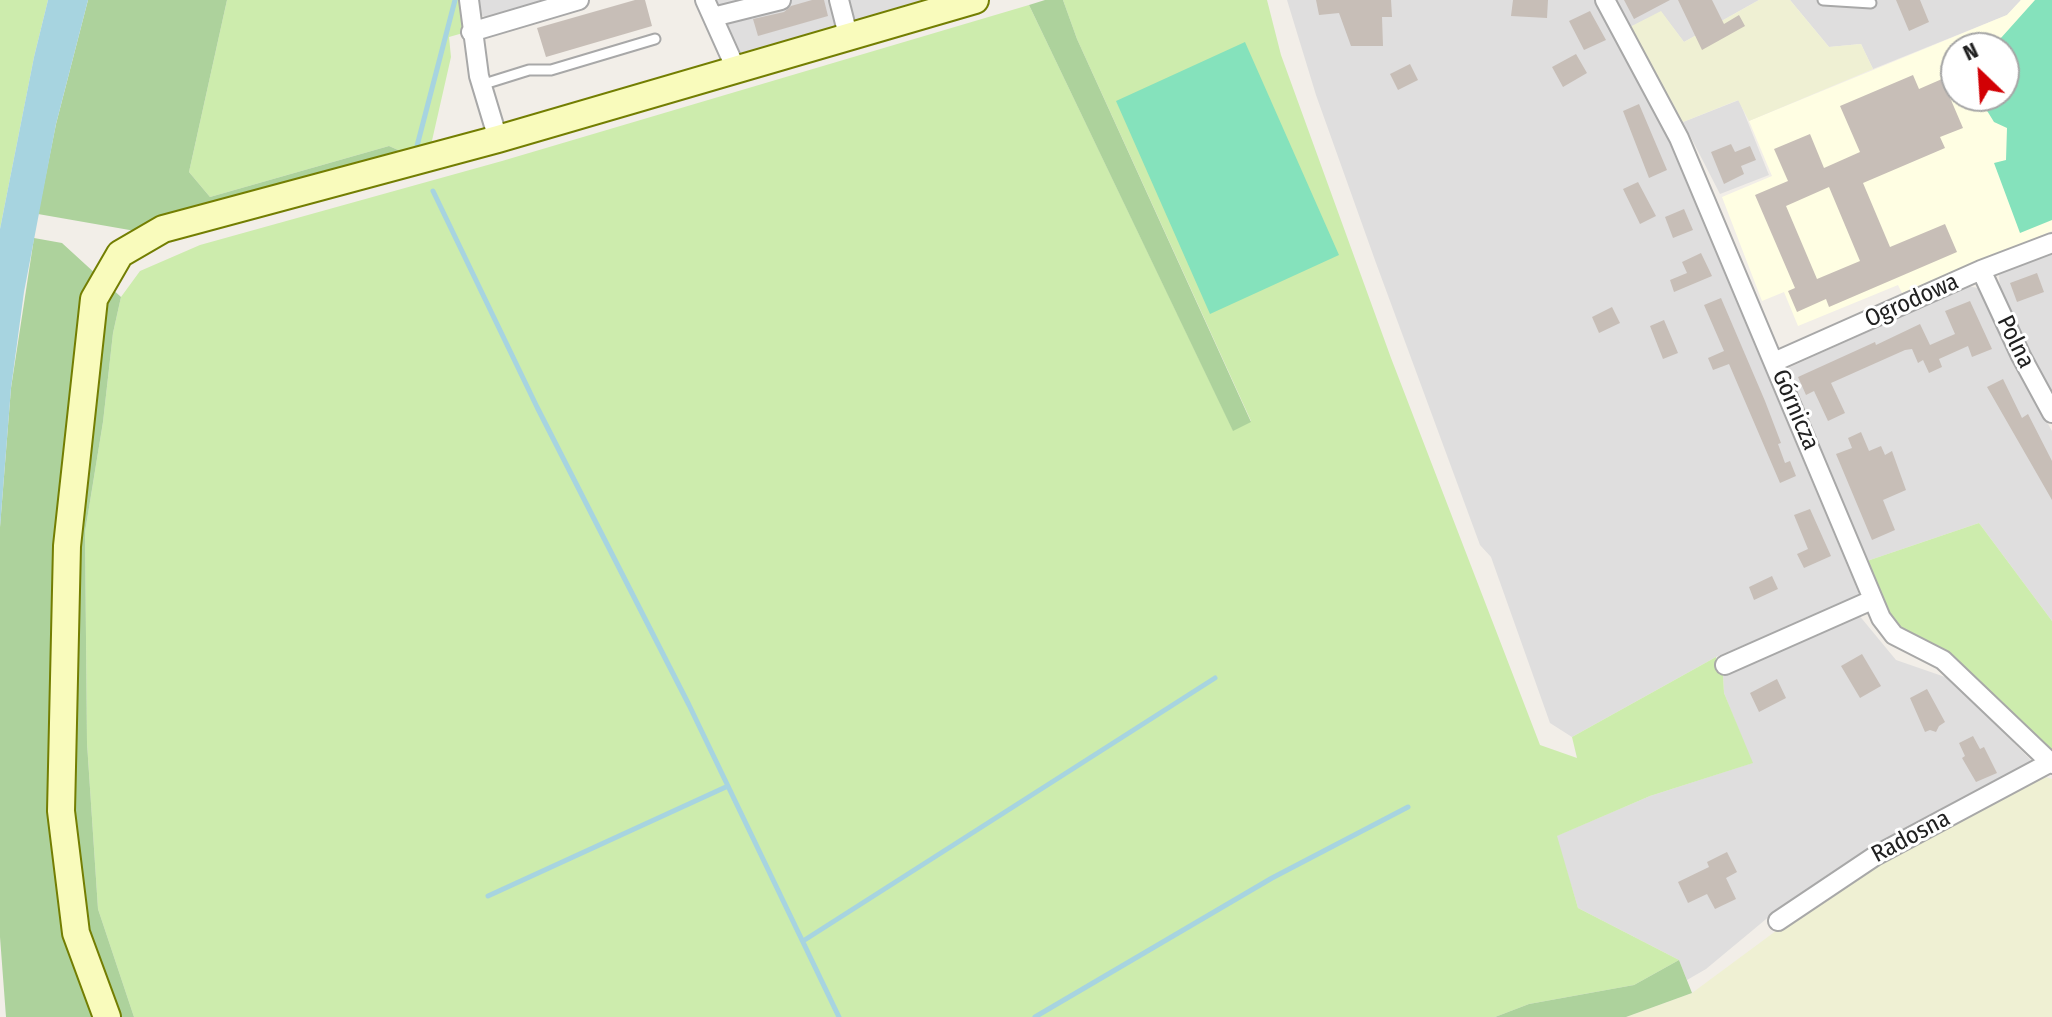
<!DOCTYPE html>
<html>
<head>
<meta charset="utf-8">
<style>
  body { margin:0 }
  #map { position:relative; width:2052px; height:1017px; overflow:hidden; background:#f2eee8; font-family:"Fira Sans Condensed",sans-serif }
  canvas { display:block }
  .north { position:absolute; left:1940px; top:32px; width:80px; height:80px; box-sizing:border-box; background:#fff; border:2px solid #a6a6a6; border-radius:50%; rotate:335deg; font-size:22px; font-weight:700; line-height:32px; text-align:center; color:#212121 }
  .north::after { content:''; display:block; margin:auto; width:28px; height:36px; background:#d20004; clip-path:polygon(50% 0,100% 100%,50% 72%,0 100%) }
</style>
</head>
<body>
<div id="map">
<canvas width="2052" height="1017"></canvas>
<div class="north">N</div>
</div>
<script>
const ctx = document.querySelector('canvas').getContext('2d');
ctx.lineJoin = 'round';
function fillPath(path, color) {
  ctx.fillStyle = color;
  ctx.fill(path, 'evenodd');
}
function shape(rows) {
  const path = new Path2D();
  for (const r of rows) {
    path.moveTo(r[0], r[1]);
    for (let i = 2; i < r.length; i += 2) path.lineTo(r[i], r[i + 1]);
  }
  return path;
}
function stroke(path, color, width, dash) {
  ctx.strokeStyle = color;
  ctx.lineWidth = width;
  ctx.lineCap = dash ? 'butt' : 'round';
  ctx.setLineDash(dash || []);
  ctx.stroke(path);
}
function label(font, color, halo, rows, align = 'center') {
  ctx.font = font + ' "Fira Sans Condensed",sans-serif';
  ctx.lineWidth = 6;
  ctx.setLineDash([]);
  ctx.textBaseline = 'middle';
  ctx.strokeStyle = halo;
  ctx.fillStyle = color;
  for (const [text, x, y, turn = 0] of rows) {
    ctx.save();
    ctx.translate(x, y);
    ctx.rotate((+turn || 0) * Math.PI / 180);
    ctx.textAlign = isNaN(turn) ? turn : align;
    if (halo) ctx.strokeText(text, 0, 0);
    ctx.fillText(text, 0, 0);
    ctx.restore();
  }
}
const residential = shape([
  [480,0,552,0,488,19,478,13],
  [712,0,956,0,742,56],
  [1287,0,1597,0,1665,132,1860,596,1716,657,1572,737,1550,723,1491,557,1480,545,1376,263,1316,95],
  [1616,0,1759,0,1684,42,1661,12,1630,27],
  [1790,0,2021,0,2007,15,1873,69,1861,44,1829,47],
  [1739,100,1769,175,1720,194,1683,122],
  [2052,252,2052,397,2000,295,1999,272],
  [1968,286,1978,288,2016,368,2052,431,2052,621,1979,523,1867,561,1788,368],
  [1858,614,1896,660,1948,678,2035,764,1862,857,1771,915,1706,969,1687,980,1679,960,1578,908,1556,836,1650,796,1752,763,1724,693,1723,676]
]);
const education = shape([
  [2021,0,2052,0,2052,231,1902,293,1898,285,1798,326,1784,292,1762,301,1722,197,1772,176,1749,121,2007,15],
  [1956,48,2004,48,2004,96,1956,96]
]);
const farmland = shape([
  [1759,0,1790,0,1829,47,1861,44,1873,69,1749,121,1738,100,1683,122,1630,27,1661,11,1684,42],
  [2042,776,2052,779,2052,1017,1626,1017,1692,993,1857,871]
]);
const grass = shape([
  [0,0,48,0,34,57,0,229],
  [227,0,463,0,463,33,449,37,451,57,431,145,407,154,389,146,210,197,189,172],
  [1063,0,1267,0,1281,55,1391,358,1540,745,1577,758,1572,737,1716,657,1723,676,1724,693,1753,763,1650,796,1557,836,1578,908,1679,960,1634,985,1529,1004,1495,1017,134,1017,98,909,87,743,85,532,103,422,113,333,121,297,140,271,200,245,502,161,1029,5,1233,430,1251,421,1077,39],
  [1979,523,2052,621,2052,756,1899,630,1889,618,1867,561]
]);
const forest = shape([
  [88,0,227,0,189,172,210,197,389,146,407,154,141,232,38,214,56,124],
  [1045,0,1063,0,1077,39,1251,422,1233,431,1029,5],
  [34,238,62,243,121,297,113,333,103,422,85,532,87,743,98,909,134,1017,6,1017,0,937,0,527,11,388],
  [1679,960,1692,993,1626,1017,1495,1017,1529,1004,1634,985]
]);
const pitch = shape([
  [2035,0,2052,0,2052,220,2020,233,1994,163,2006,160,2007,128,1994,122,1978,96,2004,96,2004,48,1992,48],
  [1245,42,1339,255,1210,314,1116,101]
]);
const water = shape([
  [48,0,88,0,56,124,24,292,11,388,0,527,0,229,34,57]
]);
const stream = shape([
  [417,146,455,0],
  [433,191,537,407,689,705,839,1017],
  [488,896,728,786],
  [803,941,1215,678],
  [1035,1017,1272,878,1408,807]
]);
const building = shape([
  [635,0,645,0,652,26,546,57,537,28],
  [812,0,824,0,828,16,758,36,753,19,784,12,791,6],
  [1316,0,1391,0,1392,17,1382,17,1383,46,1351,46,1339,13,1319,15],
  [1513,0,1548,0,1547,18,1511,16],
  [1624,0,1670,0,1634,19],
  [1678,0,1712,0,1724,24,1739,15,1745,26,1702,50],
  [1896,0,1920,0,1929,22,1909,31],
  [1590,11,1606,40,1584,50,1569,21],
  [1576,54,1587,73,1563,87,1552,67],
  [1410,64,1418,80,1398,90,1390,74],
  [1913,75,1919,89,1942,79,1963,128,1940,137,1945,148,1863,183,1890,247,1945,224,1957,252,1829,307,1826,299,1797,312,1788,291,1795,288,1755,195,1788,181,1774,149,1810,134,1824,168,1860,152,1840,106],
  [1829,187,1860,261,1817,279,1786,206],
  [1639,104,1667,170,1649,178,1623,111],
  [1731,144,1735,152,1750,146,1756,160,1741,166,1744,174,1724,184,1711,152],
  [1638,182,1656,216,1640,224,1623,189],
  [1684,209,1693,230,1673,238,1665,217],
  [1701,253,1712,276,1674,292,1670,280,1687,273,1682,262],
  [2037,273,2044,292,2017,302,2010,283],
  [1721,298,1765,401,1781,443,1778,444,1785,463,1790,461,1796,476,1780,483,1729,364,1713,370,1708,358,1724,351,1704,305],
  [1970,301,1992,349,1972,357,1968,346,1939,359,1942,367,1929,373,1923,360,1918,363,1912,349,1905,350,1831,383,1845,413,1828,421,1814,391,1806,395,1798,377,1875,342,1876,345,1920,324,1930,345,1955,334,1945,311],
  [1612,307,1620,323,1599,333,1592,317],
  [1664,320,1678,353,1663,359,1650,326],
  [2003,379,2022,418,2028,414,2052,461,2052,500,1987,387],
  [1861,432,1869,451,1881,446,1885,455,1892,451,1906,490,1883,500,1895,530,1872,540,1836,454,1852,448,1848,438],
  [1810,509,1831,556,1804,568,1797,554,1808,549,1794,515],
  [1772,576,1778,589,1754,600,1749,587],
  [1862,654,1881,686,1860,698,1841,666],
  [1777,679,1786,698,1759,712,1750,693],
  [1927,689,1945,722,1939,726,1936,732,1930,730,1925,732,1910,698],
  [1973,736,1980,749,1984,747,1997,773,1976,782,1962,758,1965,756,1959,743],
  [1727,852,1737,872,1726,878,1736,899,1715,909,1707,894,1688,903,1678,882,1709,867,1707,862]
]);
const lane = shape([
  [1823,0,1871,3],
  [481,85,529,70,551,70,655,39]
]);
const street = shape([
  [469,0,479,76,498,139],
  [705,0,736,69],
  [839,0,848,35],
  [1605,0,1679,138,1881,618,1894,635,1943,660,2052,764],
  [713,17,781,0],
  [471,32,579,0],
  [1981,270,2021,356,2052,413],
  [1774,362,1981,270,2052,243],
  [1725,665,1872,600],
  [1778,921,1875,856,2051,762]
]);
const secondary = shape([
  [107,1017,76,933,61,811,67,546,94,299,120,254,163,229,498,139,975,0]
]);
const streetNames = [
  ["Ogrodowa",1912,301,-24],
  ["Polna",2015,342,64],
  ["Górnicza",1795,410,67],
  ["Radosna",1911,837,-28]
];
fillPath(residential, '#dfdede');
fillPath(education, '#fffee3');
fillPath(farmland, '#eff0d3');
fillPath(grass, '#cdecad');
fillPath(forest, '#add29c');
fillPath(pitch, '#85e2bc');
fillPath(water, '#a7d4e0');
stroke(stream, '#a7d4e0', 5);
fillPath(building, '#c7beb7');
stroke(lane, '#a8a8a8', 13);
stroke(street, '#a8a8a8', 22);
stroke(secondary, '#737e02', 30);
stroke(lane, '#fff', 9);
stroke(street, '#fff', 18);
stroke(secondary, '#f9fbbc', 26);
label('24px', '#212121', '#fff', streetNames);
</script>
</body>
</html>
